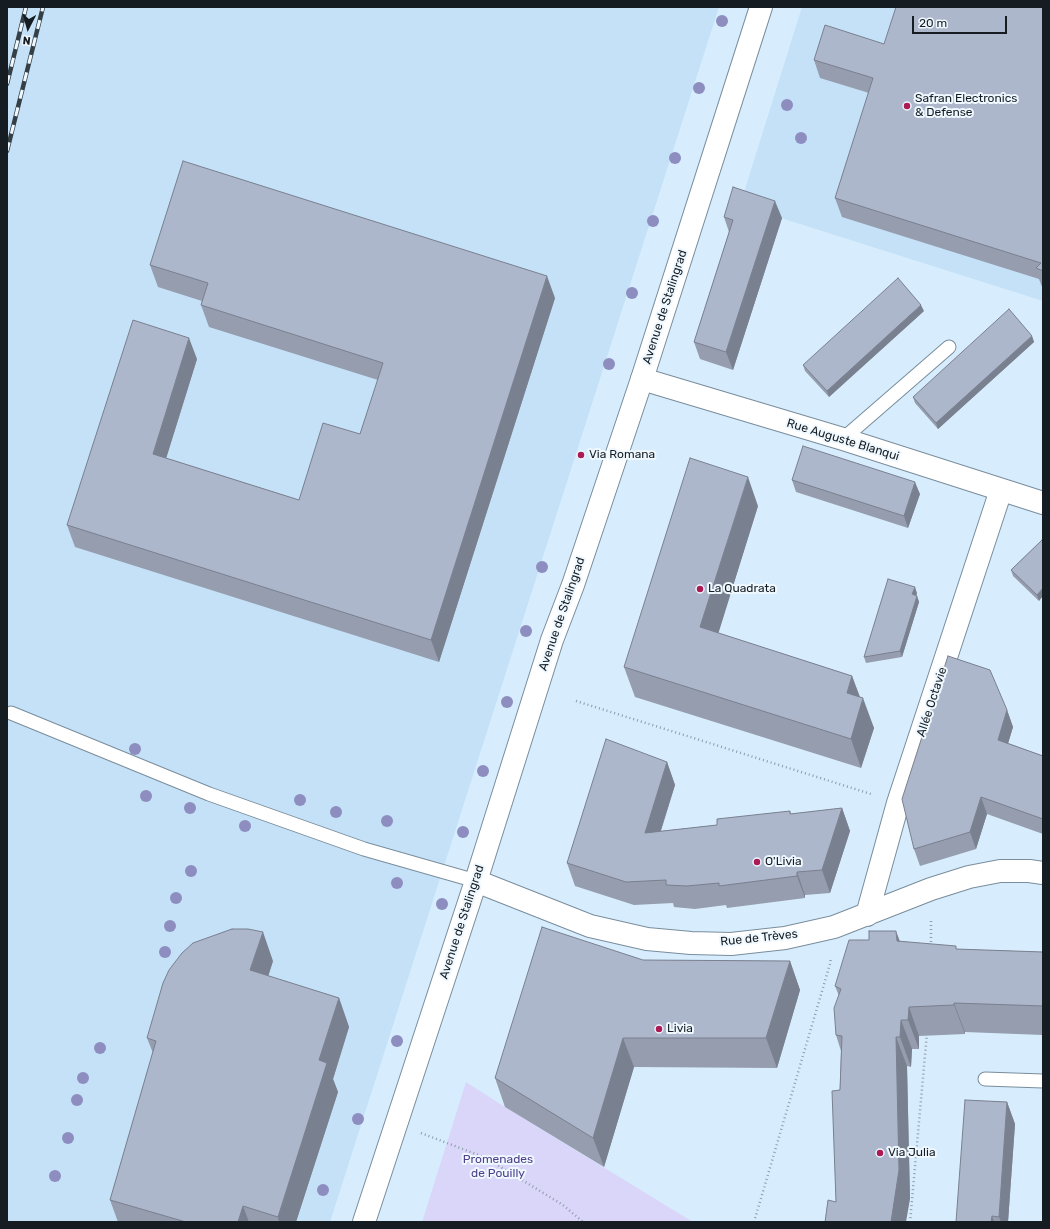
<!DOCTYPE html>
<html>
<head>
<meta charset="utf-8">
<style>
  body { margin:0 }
  #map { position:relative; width:1050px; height:1229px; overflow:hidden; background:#d7edfd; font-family:Rubik,sans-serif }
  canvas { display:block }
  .frame { position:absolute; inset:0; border:8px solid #151d23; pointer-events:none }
  .north { position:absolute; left:8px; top:8px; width:40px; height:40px; -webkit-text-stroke:3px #eff8ff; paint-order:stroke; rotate:186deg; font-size:11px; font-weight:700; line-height:16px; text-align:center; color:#151d23 }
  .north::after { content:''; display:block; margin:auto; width:14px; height:18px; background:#151d23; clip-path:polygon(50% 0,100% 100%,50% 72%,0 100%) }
  .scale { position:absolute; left:912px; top:16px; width:95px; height:18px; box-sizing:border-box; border:2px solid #151d23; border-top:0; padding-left:5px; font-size:12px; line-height:14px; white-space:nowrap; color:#151d23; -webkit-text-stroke:3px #eff8ff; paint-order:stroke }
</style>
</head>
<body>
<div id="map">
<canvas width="1050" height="1229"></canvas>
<div class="frame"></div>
<div class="north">N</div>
<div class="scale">20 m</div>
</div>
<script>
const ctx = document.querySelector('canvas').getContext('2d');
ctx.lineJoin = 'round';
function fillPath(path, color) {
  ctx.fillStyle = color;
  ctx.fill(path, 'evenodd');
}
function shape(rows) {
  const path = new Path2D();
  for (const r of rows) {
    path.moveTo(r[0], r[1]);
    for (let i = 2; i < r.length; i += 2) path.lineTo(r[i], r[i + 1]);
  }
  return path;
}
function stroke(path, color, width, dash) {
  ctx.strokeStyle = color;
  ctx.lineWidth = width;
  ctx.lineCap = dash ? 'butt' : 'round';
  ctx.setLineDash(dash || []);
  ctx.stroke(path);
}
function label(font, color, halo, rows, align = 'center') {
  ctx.font = font + ' Rubik,sans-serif';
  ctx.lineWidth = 4;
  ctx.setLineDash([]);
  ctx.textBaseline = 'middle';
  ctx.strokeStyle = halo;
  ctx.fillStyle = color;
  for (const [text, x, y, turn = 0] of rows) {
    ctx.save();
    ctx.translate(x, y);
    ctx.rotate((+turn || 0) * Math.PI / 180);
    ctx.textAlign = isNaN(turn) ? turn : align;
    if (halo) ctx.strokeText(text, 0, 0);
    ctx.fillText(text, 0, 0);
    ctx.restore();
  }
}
const built = shape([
  [7,7,719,7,330,1222,7,1222],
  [802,7,1043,7,1043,301,740,205]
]);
const green = shape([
  [466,1082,505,1107,693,1222,422,1222]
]);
const path = shape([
  [576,701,871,794],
  [931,946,931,919],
  [421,1133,486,1158,563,1205,583,1222],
  [754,1222,830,964,831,957],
  [910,1222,927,1033]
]);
const lane = shape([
  [843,439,949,347],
  [11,713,209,794,364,849,476,881],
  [985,1079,1043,1081]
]);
const street = shape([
  [642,379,843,439,1043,503],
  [476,881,590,926,647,939,691,943,731,944,785,938,834,927,931,889,969,877,1000,871,1029,871,1043,873],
  [867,915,898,803,1001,490]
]);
const secondary = shape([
  [364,1222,476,881,552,640,573,585,642,379,761,7]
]);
const rail = shape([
  [7,84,26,7],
  [7,151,43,7]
]);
const trees = [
  [722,21],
  [699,88],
  [787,105],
  [801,138],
  [675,158],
  [653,221],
  [632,293],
  [609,364],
  [542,567],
  [526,631],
  [507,702],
  [135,749],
  [483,771],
  [146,796],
  [300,800],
  [190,808],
  [336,812],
  [387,821],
  [245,826],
  [463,832],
  [191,871],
  [397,883],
  [176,898],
  [442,904],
  [170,926],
  [165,952],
  [397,1041],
  [100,1048],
  [83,1078],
  [77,1100],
  [358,1119],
  [68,1138],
  [55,1176],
  [323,1190]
];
const wall = shape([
  [1043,7,1043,287,1042,287,1039,279,842,217,835,198,869,93,820,78,814,60,884,44],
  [724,217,782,218,733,370,700,359,694,342,729,232],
  [150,265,555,298,439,662,75,547,67,525,197,359,166,458,299,500,360,434,378,380,209,327,201,305,202,301,158,287],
  [924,311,829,397,805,371,803,365],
  [1032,336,1034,342,938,429,915,403,913,397],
  [792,480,920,494,908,528,796,492],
  [758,506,718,633,852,676,860,697,874,728,861,768,635,697,624,667],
  [1042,540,1039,601,1013,576,1011,570],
  [917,593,916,596,917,596,919,602,902,657,866,663,864,657],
  [1007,710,1013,727,1008,743,1043,756,1043,834,987,814,976,849,920,866,914,849],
  [667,762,675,785,661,831,717,825,790,811,791,814,842,808,850,831,830,893,805,895,805,898,727,908,726,905,695,909,674,907,673,903,634,905,575,886,567,863],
  [900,941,957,949,1043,952,1043,1035,965,1032,965,1034,919,1036,919,1049,912,1049,911,1067,907,1066,910,1199,836,1202,841,1051,836,1035,839,996,835,986],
  [643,960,790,961,800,990,777,1068,634,1067,604,1167,505,1107,495,1078],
  [273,961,268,976,339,998,349,1027,333,1079,338,1092,296,1222,118,1222,110,1200,153,1053,147,1038],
  [1007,1102,1015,1124,1008,1222,956,1222]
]);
const shadedWall = shape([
  [775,201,782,218,733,370,726,352],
  [547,276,555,298,439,662,431,640],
  [921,305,924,311,829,397,827,391],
  [1032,336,1034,342,938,429,936,423],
  [189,338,197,359,161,475,153,454],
  [748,477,758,506,711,657,700,627],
  [915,482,920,494,908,528,904,516],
  [915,587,917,593,915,600,912,594],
  [1043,588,1043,596,1039,601,1037,595],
  [917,596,919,602,902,657,900,651],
  [852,676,862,703,863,698,874,728,861,768,851,739,847,693],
  [1007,710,1013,727,1004,757,998,740],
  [667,762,675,785,653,855,645,833],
  [981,797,987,814,976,849,970,832],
  [842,808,850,831,830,893,822,870],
  [797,872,805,895,805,898,797,876],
  [896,931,907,960,897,941],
  [263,932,273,961,261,999,250,970],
  [790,961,800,990,777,1068,766,1038],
  [339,998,349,1027,333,1079,338,1092,296,1222,279,1222,278,1217,319,1060],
  [954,1003,965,1032,965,1034,954,1005],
  [909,1007,919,1036,919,1049,908,1020],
  [901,1020,912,1049,911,1067,900,1037],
  [896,1037,907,1066,910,1199,906,1222,891,1222],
  [623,1038,634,1067,604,1167,593,1138],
  [1007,1102,1015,1124,1008,1222,1001,1222,999,1217],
  [243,1206,249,1222,238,1222],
  [992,1216,994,1222,991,1222]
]);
const building = shape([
  [896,7,1043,7,1043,271,1036,268,1041,263,835,198,873,78,814,60,825,25,884,44,896,7],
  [183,161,547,276,431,640,67,525,133,320,189,338,153,454,299,500,323,423,360,434,383,363,201,305,208,283,150,265,183,161],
  [733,187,775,201,726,352,694,342,733,220,724,217,733,187],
  [898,278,921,305,827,391,803,365,898,278],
  [1009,309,1032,336,936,423,913,397,1009,309],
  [803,446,915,482,904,516,792,480,803,446],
  [690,458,748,477,700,627,852,676,847,693,863,698,851,739,624,667,690,458],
  [1042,540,1043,541,1043,588,1037,595,1011,570,1042,540],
  [888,579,915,587,912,594,917,596,900,651,864,657,888,579],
  [948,656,990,670,1007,710,998,740,1043,756,1043,819,981,797,970,832,914,849,902,799,948,656],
  [606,739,667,762,645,833,717,825,717,819,790,811,790,814,842,808,822,870,797,872,797,876,719,886,719,883,687,886,666,885,666,880,626,882,567,863,606,739],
  [542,927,643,960,790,961,766,1038,623,1038,593,1138,495,1078,542,927],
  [232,929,248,929,263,932,250,970,339,998,319,1060,327,1063,278,1217,243,1206,238,1222,186,1222,110,1200,156,1041,147,1038,163,983,169,970,182,953,193,943,232,929],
  [869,931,896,931,897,941,956,946,956,949,1043,952,1043,1006,954,1003,954,1005,909,1007,908,1020,901,1020,900,1037,896,1037,899,1170,891,1222,825,1222,828,1200,836,1202,832,1091,840,1090,842,1036,836,1035,834,1008,841,989,835,986,849,940,869,940,869,931],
  [965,1100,1007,1102,999,1217,992,1216,991,1222,956,1222,965,1100]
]);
const markers = [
  [907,106,4,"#ab1a53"],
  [581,455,4,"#ab1a53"],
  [700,589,4,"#ab1a53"],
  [757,862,4,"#ab1a53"],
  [659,1029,4,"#ab1a53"],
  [880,1153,4,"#ab1a53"]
];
const poiNames = [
  ["Safran Electronics",915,99],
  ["& Defense",915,113],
  ["Via Romana",589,455],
  ["La Quadrata",708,589],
  ["O'Livia",765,862],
  ["Livia",667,1029],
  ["Via Julia",888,1153]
];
const streetNames = [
  ["Avenue de Stalingrad",665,307,-72],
  ["Rue Auguste Blanqui",843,440,17],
  ["Avenue de Stalingrad",562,614,-71],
  ["Allée Octavie",932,702,-72],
  ["Avenue de Stalingrad",462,922,-72],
  ["Rue de Trèves",759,938,-6]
];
const parkNames = [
  ["Promenades",498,1160],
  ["de Pouilly",498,1174]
];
fillPath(built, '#c4e1f7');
fillPath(green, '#dad6f9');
stroke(lane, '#798d9c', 15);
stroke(street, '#798d9c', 24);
stroke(secondary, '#798d9c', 24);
stroke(path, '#8d9daa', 2.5, [1, 3]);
stroke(lane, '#fff', 13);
stroke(street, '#fff', 22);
stroke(secondary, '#fff', 22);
stroke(rail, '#343f46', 4.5);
stroke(rail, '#eff8ff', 3, [9]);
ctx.fillStyle = '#8d8ebf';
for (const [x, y] of trees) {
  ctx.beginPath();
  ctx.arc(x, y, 6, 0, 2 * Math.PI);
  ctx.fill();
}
fillPath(wall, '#959daf');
fillPath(shadedWall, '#79808f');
fillPath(building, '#adb7cc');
stroke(building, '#79808f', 1);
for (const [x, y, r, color] of markers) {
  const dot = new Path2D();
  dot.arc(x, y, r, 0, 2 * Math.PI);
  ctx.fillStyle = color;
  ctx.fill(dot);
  stroke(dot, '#eff8ff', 1.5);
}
label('12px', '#151d23', '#eff8ff', poiNames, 'left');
label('12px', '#151d23', '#eff8ff', streetNames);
label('12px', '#50408c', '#eff8ff', parkNames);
</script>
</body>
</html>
